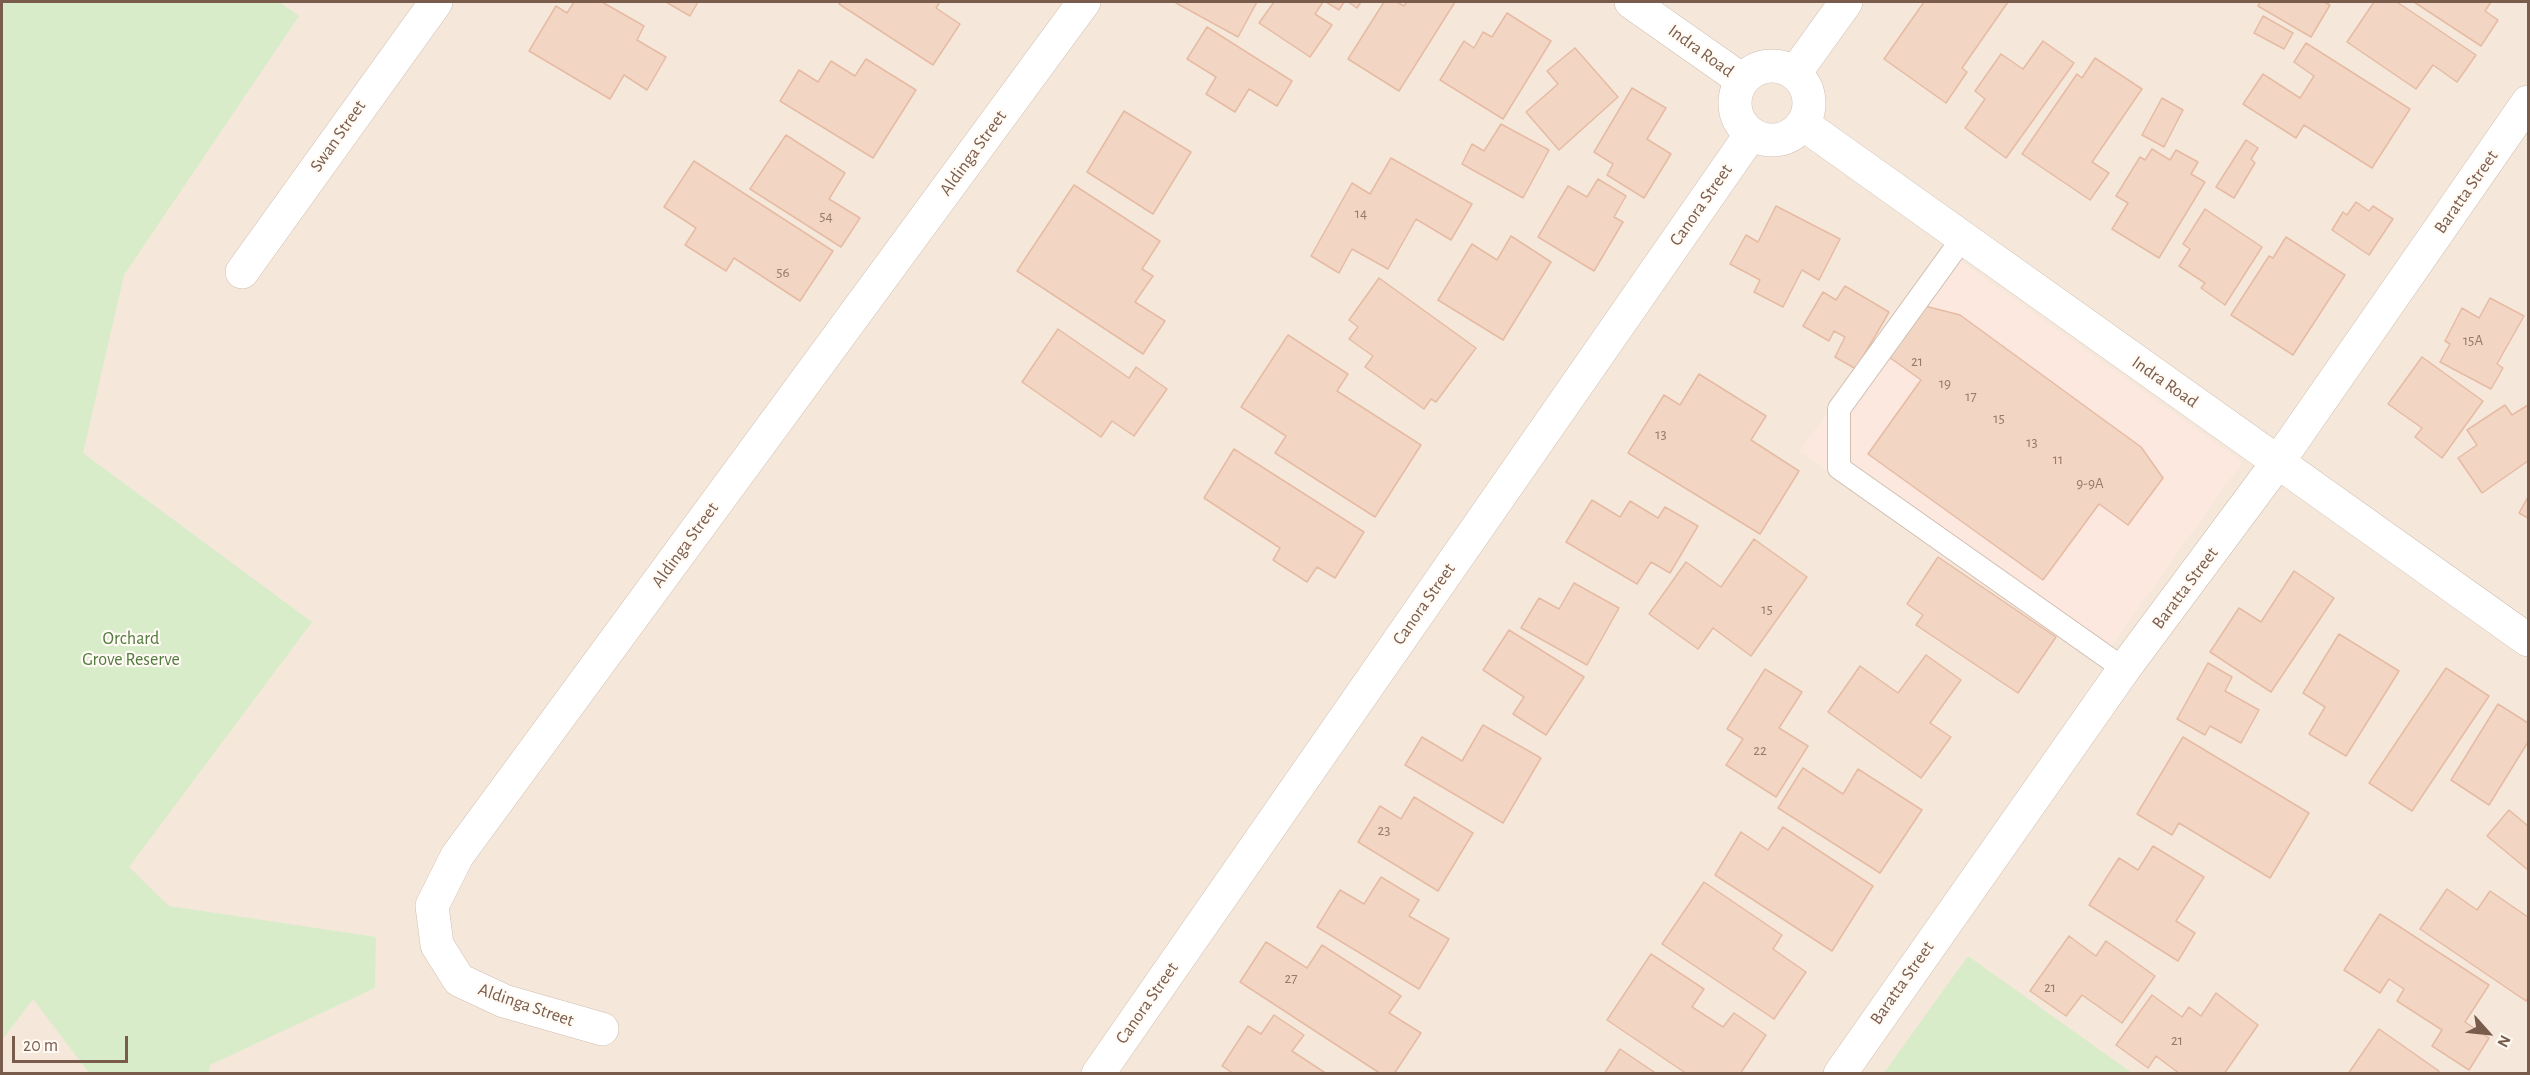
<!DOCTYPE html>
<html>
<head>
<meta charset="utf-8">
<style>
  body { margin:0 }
  #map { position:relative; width:2530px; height:1075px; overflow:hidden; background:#fdf6ec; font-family:"Alegreya Sans",sans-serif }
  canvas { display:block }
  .frame { position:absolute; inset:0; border:3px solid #7a5c4d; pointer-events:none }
  .north { position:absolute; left:2458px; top:1003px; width:60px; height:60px; -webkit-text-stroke:4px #fffaf3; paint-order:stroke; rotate:117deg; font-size:16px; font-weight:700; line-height:24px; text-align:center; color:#7a5c4d }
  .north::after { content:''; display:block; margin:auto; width:21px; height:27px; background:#7a5c4d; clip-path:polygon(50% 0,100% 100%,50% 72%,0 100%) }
  .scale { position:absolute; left:12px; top:1036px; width:116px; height:27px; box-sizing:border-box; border:3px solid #7a5c4d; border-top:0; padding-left:8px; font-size:18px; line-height:21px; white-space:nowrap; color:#7a5c4d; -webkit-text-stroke:4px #fffaf3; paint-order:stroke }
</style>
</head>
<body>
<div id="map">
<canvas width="2530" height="1075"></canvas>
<div class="frame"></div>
<div class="north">N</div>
<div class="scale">20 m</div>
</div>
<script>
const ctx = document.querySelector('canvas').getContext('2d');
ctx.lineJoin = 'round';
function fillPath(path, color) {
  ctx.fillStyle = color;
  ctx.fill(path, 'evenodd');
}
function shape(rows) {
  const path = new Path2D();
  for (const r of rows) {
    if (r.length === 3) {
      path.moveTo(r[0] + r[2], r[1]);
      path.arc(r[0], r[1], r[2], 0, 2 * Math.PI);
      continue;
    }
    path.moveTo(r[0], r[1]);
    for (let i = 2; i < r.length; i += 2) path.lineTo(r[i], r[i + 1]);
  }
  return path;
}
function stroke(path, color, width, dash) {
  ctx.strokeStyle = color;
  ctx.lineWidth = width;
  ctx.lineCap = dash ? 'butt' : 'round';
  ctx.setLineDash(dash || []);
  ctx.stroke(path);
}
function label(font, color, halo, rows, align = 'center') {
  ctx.font = font + ' "Alegreya Sans",sans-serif';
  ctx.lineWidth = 4.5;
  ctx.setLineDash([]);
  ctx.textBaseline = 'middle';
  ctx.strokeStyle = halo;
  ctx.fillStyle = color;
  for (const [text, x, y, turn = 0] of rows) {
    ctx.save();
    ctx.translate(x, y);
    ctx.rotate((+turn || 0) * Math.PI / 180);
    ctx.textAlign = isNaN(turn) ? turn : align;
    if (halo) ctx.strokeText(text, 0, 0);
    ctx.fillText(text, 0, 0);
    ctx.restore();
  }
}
const residential = shape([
  [2,2,2528,2,2528,1073,2,1073]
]);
const commercial = shape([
  [1944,249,2242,462,2099,663,1800,451]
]);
const green = shape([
  [2,2,279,2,299,16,124,275,83,453,312,622,129,867,169,906,376,937,375,988,210,1065,209,1073,89,1073,33,999,2,1040],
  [1968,956,2132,1073,1884,1073]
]);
const building = shape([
  [574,2,602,2,644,26,637,40,666,57,647,90,624,75,610,99,529,51,556,6,567,13,574,2],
  [666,2,698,2,690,16,666,2],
  [841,2,940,2,936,8,960,24,933,65,839,4,841,2],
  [1177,2,1257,2,1238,37,1176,3,1177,2],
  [1274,2,1323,2,1315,14,1332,25,1310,57,1259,23,1274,2],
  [1326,2,1344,2,1339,10,1326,2],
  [1348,2,1361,2,1357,8,1348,2],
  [1384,2,1397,2,1404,6,1407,2,1455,2,1399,91,1348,59,1384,2],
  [1924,2,2008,2,1962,68,1967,72,1946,103,1884,59,1924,2],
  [2260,2,2324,2,2330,5,2311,37,2258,6,2260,2],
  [2374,2,2397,2,2476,55,2457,82,2433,65,2416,89,2347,42,2374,2],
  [2414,2,2491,2,2485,11,2498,20,2481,46,2414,2],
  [1507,13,1551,41,1503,119,1440,80,1464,41,1474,48,1483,32,1492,37,1507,13],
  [2263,16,2293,33,2284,49,2254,33,2263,16],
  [1207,27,1292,81,1277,106,1249,89,1235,112,1206,94,1216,77,1187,59,1207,27],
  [2043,41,2074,63,2006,158,1965,128,1985,99,1975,91,2001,54,2023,69,2043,41],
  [2306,43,2410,109,2372,168,2304,125,2296,138,2243,104,2263,74,2300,98,2314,76,2294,62,2306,43],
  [1575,48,1618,97,1559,150,1526,112,1558,84,1547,71,1575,48],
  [2095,58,2142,89,2092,162,2109,173,2090,200,2022,154,2077,74,2082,78,2095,58],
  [866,59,916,90,873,158,780,101,799,70,818,82,831,61,855,76,866,59],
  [1632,88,1666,108,1647,139,1671,154,1644,198,1607,175,1613,164,1594,152,1632,88],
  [2162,98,2183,110,2164,147,2142,135,2162,98],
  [1124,111,1191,152,1153,214,1087,172,1124,111],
  [1501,124,1549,150,1523,198,1462,164,1472,144,1484,151,1501,124],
  [786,135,845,173,829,199,860,218,841,247,750,189,786,135],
  [2246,140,2258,148,2251,159,2255,163,2234,198,2216,187,2246,140],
  [2152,149,2170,160,2176,150,2198,162,2191,174,2205,182,2159,258,2112,229,2128,203,2116,196,2140,157,2145,160,2152,149],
  [1391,158,1472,204,1451,240,1416,219,1388,269,1352,249,1339,273,1311,256,1352,183,1370,194,1391,158],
  [694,161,833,251,800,301,734,258,726,271,685,245,696,228,664,207,694,161],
  [1598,179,1626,196,1614,217,1623,222,1594,271,1538,237,1568,186,1587,197,1598,179],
  [1074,185,1160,241,1142,269,1153,276,1135,302,1165,321,1143,354,1017,271,1074,185],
  [2356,202,2369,211,2373,206,2393,219,2369,255,2332,230,2343,212,2347,215,2356,202],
  [1776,206,1840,239,1819,280,1802,270,1783,307,1754,292,1760,280,1730,264,1746,235,1758,242,1776,206],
  [2205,209,2262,247,2225,305,2201,288,2205,283,2179,266,2190,249,2183,244,2205,209],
  [1511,236,1551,262,1503,340,1438,300,1472,244,1497,260,1511,236],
  [2286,237,2345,275,2293,355,2231,315,2269,256,2273,258,2286,237],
  [1379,278,1476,348,1436,402,1431,399,1424,409,1365,367,1373,356,1349,339,1358,327,1349,320,1379,278],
  [1845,286,1889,312,1856,369,1835,357,1845,337,1834,331,1829,341,1803,326,1823,292,1836,300,1845,286],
  [2490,298,2524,316,2497,364,2503,368,2491,389,2440,362,2450,344,2445,341,2462,308,2479,318,2490,298],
  [1925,306,1960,315,2141,447,2163,478,2128,525,2099,504,2043,580,1868,454,1921,380,1889,357,1925,306],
  [1058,329,1129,378,1136,367,1167,389,1134,436,1112,421,1101,437,1022,382,1058,329],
  [1288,335,1348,374,1337,391,1421,445,1375,517,1275,453,1286,436,1241,407,1288,335],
  [2422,357,2483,401,2442,458,2415,437,2422,428,2388,404,2422,357],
  [1699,374,1766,416,1751,440,1799,471,1760,534,1628,453,1664,395,1680,405,1699,374],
  [2505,405,2512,415,2528,405,2528,461,2482,493,2458,458,2477,445,2467,430,2505,405],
  [1234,449,1364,532,1335,578,1317,567,1307,582,1273,560,1280,548,1204,498,1234,449],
  [2528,497,2528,518,2519,513,2528,497],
  [1592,500,1620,517,1630,501,1658,518,1665,507,1698,526,1670,573,1651,562,1637,584,1566,542,1592,500],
  [1754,539,1807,577,1751,656,1713,628,1698,649,1649,614,1686,562,1721,587,1754,539],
  [1938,557,2056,637,2018,693,1916,625,1923,615,1907,604,1938,557],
  [2294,571,2334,598,2271,692,2210,652,2239,608,2261,622,2294,571],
  [1574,583,1619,608,1587,665,1521,628,1539,598,1559,609,1574,583],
  [1509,630,1584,677,1546,735,1513,714,1524,697,1483,670,1509,630],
  [2339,634,2399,671,2346,756,2309,734,2325,707,2303,693,2339,634],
  [1926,655,1961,680,1930,723,1951,737,1921,778,1828,712,1860,666,1898,693,1926,655],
  [2208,663,2232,677,2225,691,2259,710,2241,743,2210,726,2205,735,2177,719,2208,663],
  [2446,668,2489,696,2412,811,2369,783,2446,668],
  [1765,669,1802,692,1779,728,1808,746,1776,797,1726,765,1743,739,1727,729,1765,669],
  [2498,704,2528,723,2528,742,2489,805,2451,780,2498,704],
  [1483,725,1541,758,1503,823,1405,765,1422,737,1462,761,1483,725],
  [2183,737,2309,813,2270,878,2179,823,2172,835,2137,814,2183,737],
  [1803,768,1843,794,1858,769,1922,810,1880,873,1778,808,1803,768],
  [1414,797,1473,833,1438,891,1358,842,1380,806,1401,819,1414,797],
  [2509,810,2528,826,2528,870,2487,836,2509,810],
  [1783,827,1873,886,1832,951,1715,875,1741,832,1768,850,1783,827],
  [2153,846,2204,877,2176,921,2195,933,2178,961,2089,905,2119,858,2138,870,2153,846],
  [1381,877,1419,900,1409,916,1449,939,1419,989,1317,927,1340,890,1364,904,1381,877],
  [1704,882,1782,935,1773,949,1806,972,1774,1019,1662,944,1704,882],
  [2447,889,2477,910,2490,891,2528,917,2528,998,2526,1001,2420,929,2447,889],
  [2380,914,2489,985,2465,1022,2489,1038,2469,1070,2432,1046,2442,1030,2397,1001,2404,989,2389,979,2380,993,2344,970,2380,914],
  [2069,936,2096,956,2106,941,2155,976,2122,1023,2082,995,2066,1016,2030,991,2069,936],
  [1266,942,1307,968,1322,945,1401,996,1389,1013,1421,1033,1394,1074,1381,1074,1240,982,1266,942],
  [1651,954,1704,989,1692,1007,1723,1027,1734,1013,1766,1035,1740,1074,1687,1074,1607,1020,1651,954],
  [2216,993,2258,1025,2224,1074,2180,1074,2156,1056,2148,1068,2116,1045,2152,995,2182,1017,2189,1007,2201,1016,2216,993],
  [1274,1015,1304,1035,1292,1051,1327,1074,1234,1074,1222,1066,1248,1026,1261,1034,1274,1015],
  [2379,1029,2439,1071,2437,1074,2348,1074,2379,1029],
  [1620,1049,1657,1074,1604,1074,1620,1049]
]);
const service = shape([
  [1962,239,1839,409,1839,468,2124,669]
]);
const minor = shape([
  [1631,2,1742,80],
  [1772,103,37],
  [1795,73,1846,2],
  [1803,124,2528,640],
  [242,272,436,2],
  [602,1029,504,1001,459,980,437,945,432,906,457,856,1084,2],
  [1098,1074,1751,134],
  [1840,1074,2124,669,2278,462,2528,102]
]);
const numberNames = [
  ["14",1361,213],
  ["54",826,216],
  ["56",783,272],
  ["15A",2473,340],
  ["21",1917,361],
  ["19",1945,383],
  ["17",1971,396],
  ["15",1999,418],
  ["13",1661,434],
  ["13",2032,442],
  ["11",2058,459],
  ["9-9A",2090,483],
  ["15",1767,609],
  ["22",1760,750],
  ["23",1384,830],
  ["27",1291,978],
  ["21",2050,987],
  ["21",2177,1040]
];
const streetNames = [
  ["Indra Road",1701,51,36],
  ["Swan Street",338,136,-55],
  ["Aldinga Street",973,153,-54],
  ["Baratta Street",2466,192,-55],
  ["Canora Street",1701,205,-55],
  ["Indra Road",2165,382,35],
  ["Aldinga Street",685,545,-54],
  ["Baratta Street",2185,588,-53],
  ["Canora Street",1424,604,-55],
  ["Baratta Street",1902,983,-55],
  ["Canora Street",1147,1003,-55],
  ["Aldinga Street",526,1005,19]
];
const parkNames = [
  ["Orchard",131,639],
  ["Grove Reserve",131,660]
];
fillPath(residential, '#f5e8da');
fillPath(commercial, '#fde8e0');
fillPath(green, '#d8ecc9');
fillPath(building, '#f3d5c3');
stroke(building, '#e6bba3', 1.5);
stroke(service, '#d1beb0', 24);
stroke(minor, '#d1beb0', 34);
stroke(service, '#fff', 22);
stroke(minor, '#fff', 33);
label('15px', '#987a6a', null, numberNames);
label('18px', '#7a5c4d', '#fffaf3', streetNames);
label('18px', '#537a41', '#fffaf3', parkNames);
</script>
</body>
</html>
